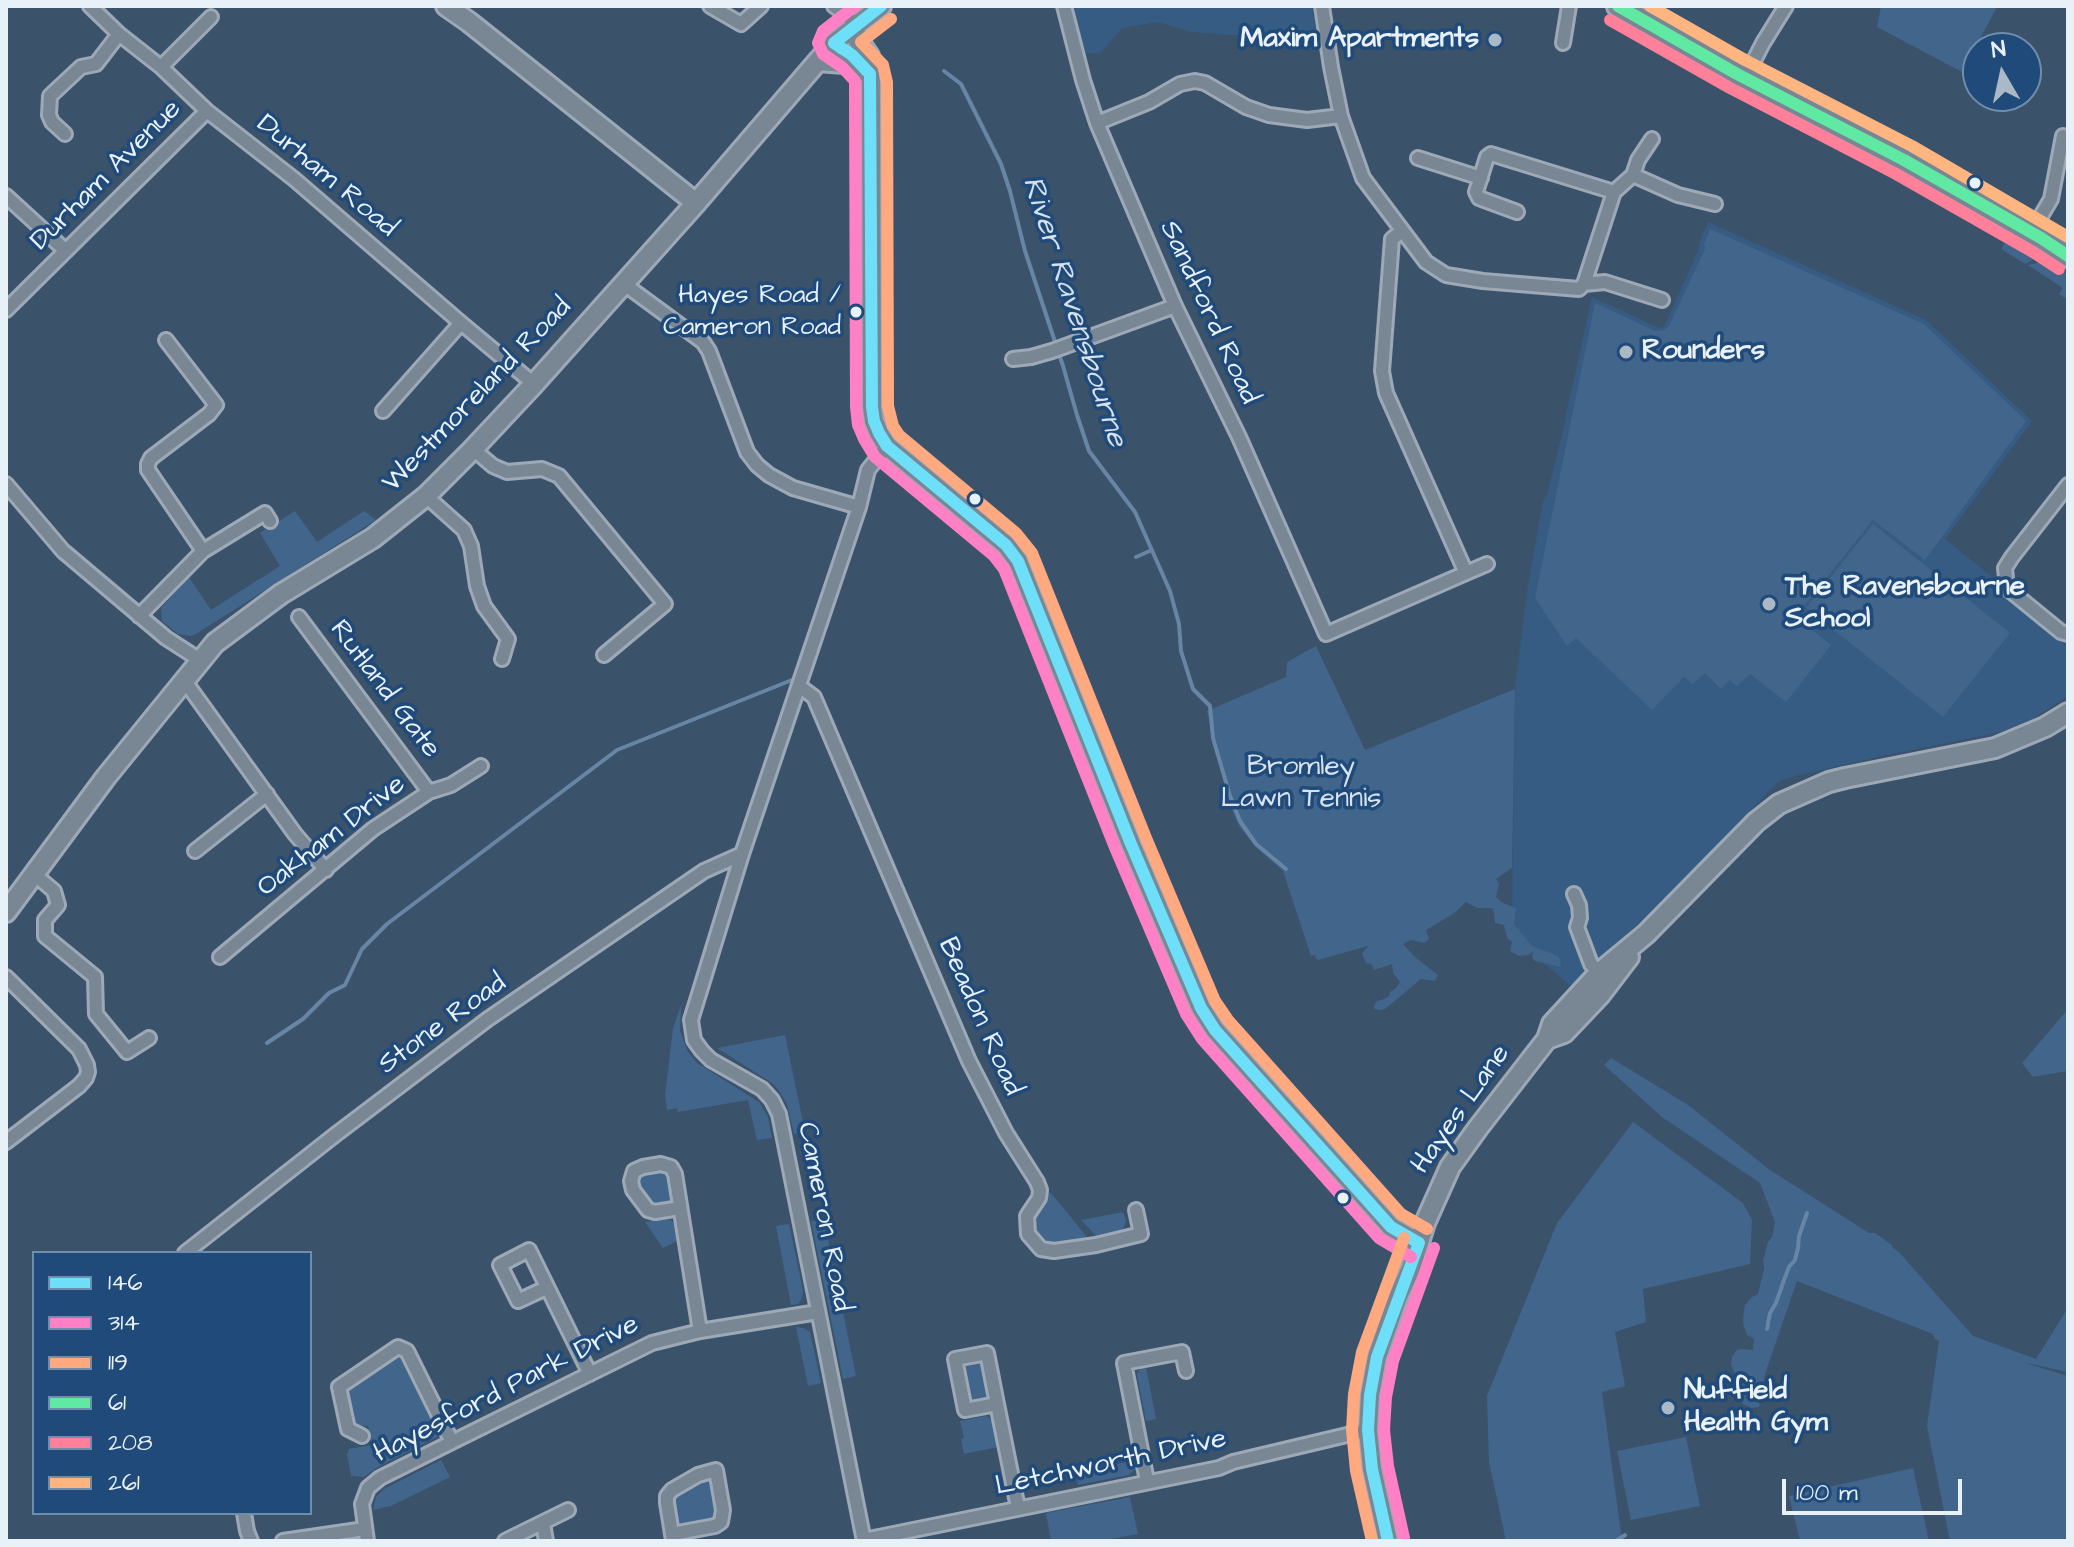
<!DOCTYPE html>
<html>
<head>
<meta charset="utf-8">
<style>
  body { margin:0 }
  #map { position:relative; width:2074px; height:1547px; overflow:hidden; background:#3b526b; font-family:"Architects Daughter",sans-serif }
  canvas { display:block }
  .frame { position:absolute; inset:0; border:8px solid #e8f1f8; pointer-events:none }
  .legend { position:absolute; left:32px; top:1251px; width:280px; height:264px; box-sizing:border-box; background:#1f4a7a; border:2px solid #6f8dac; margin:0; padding:10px 14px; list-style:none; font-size:24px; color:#e8f1f8 }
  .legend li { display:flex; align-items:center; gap:16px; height:40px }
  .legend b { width:40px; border:2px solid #6f8dac }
  .north { position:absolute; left:1962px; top:32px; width:80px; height:80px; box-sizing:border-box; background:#1f4a7a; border:2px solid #6f8dac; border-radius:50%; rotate:351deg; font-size:22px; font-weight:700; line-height:32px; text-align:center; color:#e8f1f8 }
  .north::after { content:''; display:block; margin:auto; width:28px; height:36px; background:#abb9c7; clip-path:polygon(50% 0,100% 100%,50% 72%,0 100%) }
  .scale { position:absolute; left:1782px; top:1479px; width:180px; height:36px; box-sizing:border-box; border:4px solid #e8f1f8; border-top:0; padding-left:10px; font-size:24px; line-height:28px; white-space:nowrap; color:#e8f1f8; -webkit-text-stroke:6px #1f4a7a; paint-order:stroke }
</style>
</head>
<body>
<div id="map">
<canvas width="2074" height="1547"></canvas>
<div class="frame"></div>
<ul class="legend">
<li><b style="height:10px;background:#6ddff8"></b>146</li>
<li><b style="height:10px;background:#ff80c5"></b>314</li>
<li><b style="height:10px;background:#ffa980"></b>119</li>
<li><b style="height:10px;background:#60e9a3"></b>61</li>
<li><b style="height:10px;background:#ff8098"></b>208</li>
<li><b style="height:10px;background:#ffb580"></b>261</li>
</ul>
<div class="north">N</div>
<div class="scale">100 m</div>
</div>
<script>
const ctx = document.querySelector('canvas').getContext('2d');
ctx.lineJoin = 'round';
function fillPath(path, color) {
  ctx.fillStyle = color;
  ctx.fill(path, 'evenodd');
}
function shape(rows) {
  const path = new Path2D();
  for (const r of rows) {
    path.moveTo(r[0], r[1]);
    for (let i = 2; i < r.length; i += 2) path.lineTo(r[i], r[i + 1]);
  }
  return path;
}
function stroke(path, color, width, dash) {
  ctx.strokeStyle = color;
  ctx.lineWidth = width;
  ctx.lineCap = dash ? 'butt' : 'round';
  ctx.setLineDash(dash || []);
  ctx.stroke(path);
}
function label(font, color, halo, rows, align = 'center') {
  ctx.font = font + ' "Architects Daughter",sans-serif';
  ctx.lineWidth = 7;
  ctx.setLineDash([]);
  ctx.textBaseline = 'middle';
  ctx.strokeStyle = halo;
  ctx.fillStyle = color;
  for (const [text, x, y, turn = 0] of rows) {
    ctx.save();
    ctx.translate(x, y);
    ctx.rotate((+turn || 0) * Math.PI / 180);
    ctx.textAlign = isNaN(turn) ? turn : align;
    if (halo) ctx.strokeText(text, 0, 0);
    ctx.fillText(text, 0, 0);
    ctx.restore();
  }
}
const built = shape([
  [1074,6,1312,6,1319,50,1260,46,1244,36,1191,32,1158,22,1122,28,1100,53,1083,53],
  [1708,222,1926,320,2032,421,1945,539,1992,577,1987,584,2068,647,2068,696,2032,719,2001,732,1882,756,1791,777,1778,782,1659,904,1571,986,1542,962,1516,936,1512,924,1515,689,1528,585,1543,502,1547,495,1560,443,1592,297,1659,328,1664,327,1699,249,1699,243]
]);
const green = shape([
  [1881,6,1997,6,1997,7,1962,72,1877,27],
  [1710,229,1924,324,2026,421,1925,560,1873,520,1795,617,1831,645,1786,702,1750,674,1737,686,1730,680,1721,689,1705,673,1693,684,1684,677,1652,710,1576,638,1567,646,1535,598,1595,303,1655,331,1664,330,1669,326,1705,249,1704,244],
  [2009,236,2040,255,2040,256,2025,264,2001,249],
  [2044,257,2068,275,2068,300,2059,294,2063,288,2028,265,2038,263],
  [295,511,317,542,364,511,376,520,196,634,190,636,178,634,162,621,161,608,189,577,211,610,280,566,260,533],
  [1873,524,2010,633,1943,717,1806,608],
  [1316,646,1365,750,1515,689,1512,868,1496,879,1499,884,1496,897,1501,902,1516,908,1514,924,1532,946,1558,956,1561,962,1560,967,1535,961,1532,958,1533,951,1528,955,1519,956,1510,951,1512,942,1507,938,1504,925,1495,923,1494,912,1492,908,1477,908,1466,902,1453,914,1426,930,1429,939,1424,943,1411,940,1403,944,1415,957,1438,975,1435,981,1421,979,1385,1009,1379,1010,1374,1009,1374,1006,1376,1002,1388,997,1390,992,1396,988,1400,982,1393,973,1392,964,1374,970,1372,964,1366,963,1362,954,1368,946,1318,960,1315,957,1316,955,1311,956,1283,871,1257,848,1239,826,1229,803,1230,802,1207,711,1286,677,1287,662],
  [681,1005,680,1031,688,1052,697,1063,759,1102,768,1117,772,1138,757,1140,748,1100,678,1112,677,1108,667,1110,665,1096,673,1028],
  [2068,1009,2068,1071,2033,1077,2022,1063],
  [785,1035,805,1132,794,1134,787,1104,777,1088,772,1083,717,1048],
  [1611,1058,1688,1105,1770,1170,1869,1233,1875,1233,1892,1245,1893,1248,1899,1252,1973,1336,2036,1359,2068,1308,2068,1372,2022,1362,2068,1376,2068,1541,1950,1541,1927,1426,1939,1341,1935,1339,1933,1334,1797,1281,1765,1374,1759,1407,1751,1408,1743,1404,1735,1381,1735,1374,1731,1364,1732,1357,1736,1351,1740,1349,1753,1350,1754,1339,1747,1335,1743,1323,1744,1311,1745,1305,1752,1297,1758,1294,1764,1269,1763,1261,1768,1242,1772,1237,1775,1222,1760,1183,1662,1117,1604,1065],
  [1633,1122,1743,1203,1752,1220,1750,1264,1643,1289,1646,1322,1615,1332,1625,1386,1602,1392,1622,1541,1506,1541,1489,1462,1487,1396,1557,1223],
  [661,1170,665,1172,670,1178,672,1199,665,1205,653,1206,650,1205,637,1188,636,1183,642,1173],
  [1045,1192,1051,1193,1087,1237,1053,1244,1041,1239,1034,1230,1034,1218,1042,1206],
  [1123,1212,1126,1221,1123,1229,1120,1232,1097,1237,1081,1220],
  [666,1219,671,1220,674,1224,677,1241,663,1248,645,1222],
  [824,1219,856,1376,843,1379,811,1221],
  [789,1224,803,1291,801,1300,798,1304,791,1305,776,1226],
  [796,1327,803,1328,810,1332,821,1383,808,1386],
  [395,1357,402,1357,408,1362,441,1430,437,1437,376,1468,364,1477,351,1476,347,1454,349,1449,371,1445,368,1426,358,1425,353,1422,351,1417,346,1396,348,1389,351,1384],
  [977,1360,984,1368,988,1389,987,1397,977,1402,973,1401,968,1396,963,1371,964,1366,969,1361],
  [1146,1367,1156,1419,1146,1421,1137,1375,1139,1370],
  [986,1416,992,1420,998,1447,964,1454,961,1439,964,1438,960,1421],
  [1686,1437,1700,1506,1631,1520,1617,1451],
  [441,1460,450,1477,391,1506,373,1510,376,1497,384,1489],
  [1136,1460,1136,1468,1129,1475,1078,1485,1076,1473],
  [1913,1468,1929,1541,1800,1541,1789,1496],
  [705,1479,711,1481,714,1488,718,1510,717,1517,712,1521,686,1525,680,1524,676,1520,672,1499,676,1493,699,1480],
  [1130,1497,1138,1534,1101,1541,1051,1541,1046,1513]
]);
const stream = shape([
  [944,71,961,84,1001,164,1010,191,1025,251,1063,366,1077,415,1089,451,1135,512,1170,591,1179,624,1181,651,1193,689,1210,706,1213,738,1230,796,1240,821,1256,844,1286,869],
  [1136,557,1152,550],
  [267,1043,303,1019,329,993,345,985,362,949,387,924,617,750,792,680],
  [1767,1329,1770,1313,1776,1303,1784,1280,1789,1267,1795,1260,1798,1248,1799,1236,1807,1213],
  [1616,1541,1625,1535]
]);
const street = shape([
  [90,6,119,34,161,67,207,111,294,179,461,323,534,384],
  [710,6,741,24,761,6],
  [834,6,848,16,855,27],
  [1064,6,1083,80,1097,123,1175,306,1239,437,1326,634,1466,573,1386,393,1382,371,1392,239,1402,231],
  [1322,6,1331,67,1341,116,1363,178,1426,262,1446,275,1483,281,1579,289,1584,284,1614,192,1633,175,1638,160,1652,139],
  [1563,43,1569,6],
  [161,67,211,17],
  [1745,78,1763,43,1786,6],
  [1097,123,1149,102,1180,84,1195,81,1205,83,1246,107,1269,115,1307,120,1341,116],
  [65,134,52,122,49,115,50,96,81,67,96,64,119,34],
  [1418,158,1481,178],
  [1633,175,1678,195,1715,204],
  [6,196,66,251],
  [1517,212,1479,198,1476,192,1487,157,1491,154,1614,192],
  [2031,233,2051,199,2063,136],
  [624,284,703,342,709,351,747,452,757,465,769,475,793,488,859,507],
  [1584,284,1605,282,1662,300],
  [6,310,207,111],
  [166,340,216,405,209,414,151,458,148,464,148,470,203,551],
  [1013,359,1031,357,1052,351,1175,306],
  [383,411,461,323],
  [473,449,493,466,507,472,542,469,559,476,665,604,604,655],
  [6,484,63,551,166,638,200,660],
  [2068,485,2012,557,2005,568,2007,588,2061,632,2068,634],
  [426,496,464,530,471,546,477,586,484,606,508,639,502,659],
  [1466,573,1487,564],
  [139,616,203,551,265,513,270,521],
  [299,617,429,792],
  [184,680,295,834,326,870],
  [799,686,814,697,969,1061,1006,1133,1037,1182,1040,1190,1039,1198,1027,1216,1028,1234,1041,1249,1054,1251,1096,1245,1141,1234,1136,1210],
  [195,851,267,794],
  [34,874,54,891,58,905,45,920,45,936,95,977,96,1014,127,1052,149,1038],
  [1574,894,1579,905,1580,918,1577,927,1591,964,1599,973],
  [220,957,373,829,429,792,451,785,481,766],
  [6,977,79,1049,87,1065,88,1072,86,1078,79,1086,6,1142],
  [680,1208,655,1212,648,1210,633,1190,631,1181,634,1171,643,1167,661,1164,671,1167,675,1174,700,1331],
  [185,1253,335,1135,488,1019,704,871,742,854],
  [546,1288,518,1301,500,1265,529,1250,590,1374],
  [997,1404,987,1353,955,1359,965,1410,997,1404,1018,1508],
  [362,1436,348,1429,339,1387,398,1347,407,1351,452,1442],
  [1147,1481,1124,1363,1182,1352,1186,1371],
  [244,1513,247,1531,251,1541],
  [543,1523,546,1541],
  [672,1534,715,1526,721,1522,723,1510,716,1470,698,1475,672,1490,667,1496,667,1503,672,1534,673,1541],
  [864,1540,1219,1468,1233,1462,1368,1430],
  [283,1541,365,1529],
  [367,1541,362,1504,368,1488,380,1478,452,1442,652,1343,700,1331,818,1312],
  [505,1541,568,1510],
  [864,1541,779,1114,772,1100,762,1089,711,1060,702,1051,694,1040,691,1020,742,854,859,507,868,470,887,446]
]);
const secondary = shape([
  [446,6,469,22,696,203],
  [855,27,857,39,869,56,871,84,872,407,874,421,879,433,887,446,1006,545,1018,561,1131,844,1201,1008,1215,1030,1391,1227,1419,1243],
  [818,61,844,63,870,74],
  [6,912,106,777,215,643,281,594,373,538,426,496,473,449,534,384,696,203,818,61,834,43,881,6],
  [1547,1039,1564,1033,1600,995,1629,957],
  [1388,1541,1372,1469,1368,1430,1370,1395,1377,1357,1397,1299,1411,1268,1425,1223,1450,1167,1478,1128,1547,1039,1552,1024,1599,973,1646,934,1756,822,1779,804,1829,782,1845,778,1995,748,2045,727,2068,713]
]);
const primary = shape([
  [1618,6,1737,74,1904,160,2041,238,2068,256]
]);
const bus1 = shape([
  [881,6,834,43,852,55,870,74,872,407,874,421,879,433,887,446,1006,545,1018,561,1131,844,1201,1008,1215,1030,1391,1227,1419,1243],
  [1388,1541,1372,1469,1368,1430,1370,1395,1377,1357,1419,1243]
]);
const bus2 = shape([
  [855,6,823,31,818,43,823,54,842,67,855,81,856,407,858,425,864,439,875,457,994,556,1004,569,1116,850,1186,1014,1202,1039,1379,1238,1411,1257],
  [1404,1538,1388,1466,1384,1430,1386,1397,1393,1361,1434,1248]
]);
const bus3 = shape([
  [891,19,861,42,883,65,887,82,888,406,893,426,899,435,1016,533,1032,553,1146,838,1215,1001,1228,1020,1401,1214,1427,1229],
  [1372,1541,1356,1471,1352,1430,1354,1394,1362,1352,1404,1238]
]);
const bus4 = shape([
  [1618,6,1737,74,1904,160,2041,238,2068,256]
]);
const bus5 = shape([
  [1610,20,1730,88,1896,174,2033,252,2059,269]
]);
const bus6 = shape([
  [1650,6,1745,60,1912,146,2068,237]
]);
const markers = [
  [1495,40,8,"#abb9c7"],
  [1975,183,7,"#e8f1f8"],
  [856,312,7,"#e8f1f8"],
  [1626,352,8,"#abb9c7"],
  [975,499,7,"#e8f1f8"],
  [1769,604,8,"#abb9c7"],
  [1343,1198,7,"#e8f1f8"],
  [1668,1408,8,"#abb9c7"]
];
const busNames = [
  ["Hayes Road /",841,297],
  ["Cameron Road",841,329]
];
const poiNames = [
  ["Maxim Apartments",1479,40,"right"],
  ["Rounders",1642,352],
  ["The Ravensbourne",1785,588],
  ["School",1785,620],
  ["Nuffield",1684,1392],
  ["Health Gym",1684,1424]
];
const streetNames = [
  ["Durham Avenue",107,176,-45],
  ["Durham Road",326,177,40],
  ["Sandford Road",1208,313,65],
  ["Westmoreland Road",478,396,-46],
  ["Rutland Gate",384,690,53],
  ["Oakham Drive",332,837,-38],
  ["Beadon Road",979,1017,66],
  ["Stone Road",443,1025,-36],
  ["Hayes Lane",1462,1110,-55],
  ["Cameron Road",823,1217,79],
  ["Hayesford Park Drive",507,1390,-27],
  ["Letchworth Drive",1111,1464,-12]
];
const parkNames = [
  ["Bromley",1301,768],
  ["Lawn Tennis",1301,800]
];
const waterNames = [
  ["River Ravensbourne",1073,312,72]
];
fillPath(built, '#365c84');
fillPath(green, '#42658c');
stroke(stream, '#6785a4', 4);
stroke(street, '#9da9b6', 18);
stroke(secondary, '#9da9b6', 24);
stroke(primary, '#9da9b6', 26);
stroke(street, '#798694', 12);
stroke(secondary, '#798694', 18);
stroke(primary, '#798694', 20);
stroke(bus1, '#6ddff8', 12);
stroke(bus2, '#ff80c5', 12);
stroke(bus3, '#ffa980', 12);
stroke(bus4, '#60e9a3', 12);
stroke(bus5, '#ff8098', 12);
stroke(bus6, '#ffb580', 12);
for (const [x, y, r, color] of markers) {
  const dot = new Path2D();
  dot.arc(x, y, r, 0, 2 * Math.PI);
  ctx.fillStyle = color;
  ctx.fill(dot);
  stroke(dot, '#1f4a7a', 3);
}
label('26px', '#e8f1f8', '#1f4a7a', busNames, 'right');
label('bold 28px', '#e8f1f8', '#1f4a7a', poiNames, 'left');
label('28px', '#e8f1f8', '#1f4a7a', streetNames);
label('28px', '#d8e3ee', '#1f4a7a', parkNames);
label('italic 30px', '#d5e2ec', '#1f4a7a', waterNames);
</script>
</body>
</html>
